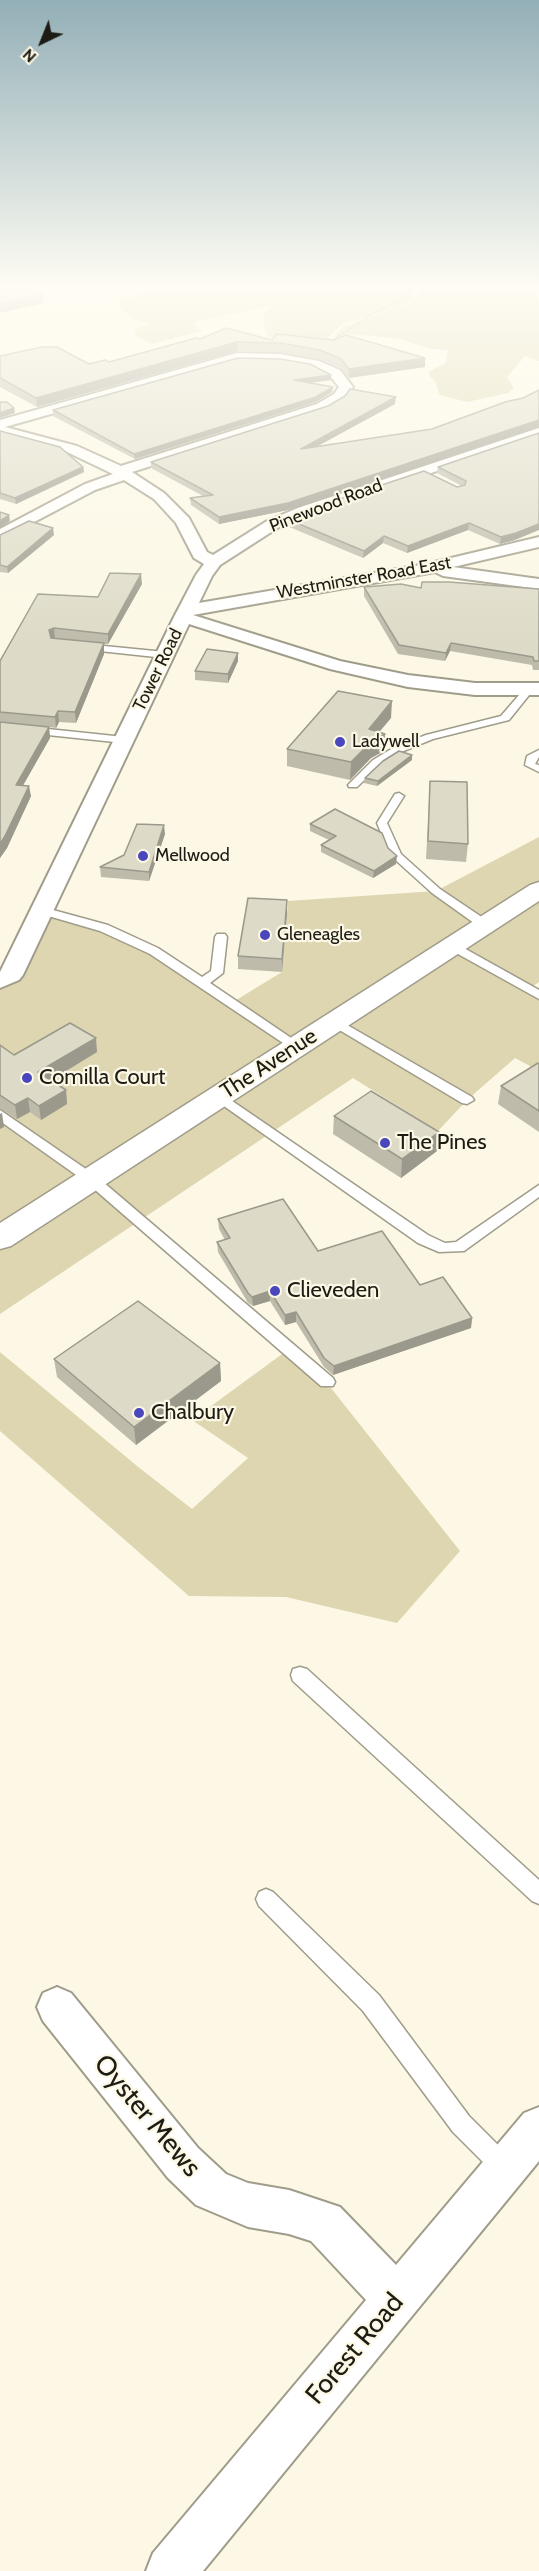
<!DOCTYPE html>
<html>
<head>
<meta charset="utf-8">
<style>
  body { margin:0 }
  #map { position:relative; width:539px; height:2571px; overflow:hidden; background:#fcf8e5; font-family:Cabin,sans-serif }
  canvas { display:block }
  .north { position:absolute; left:12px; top:12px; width:60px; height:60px; -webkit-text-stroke:4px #fcf8e5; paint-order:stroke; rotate:223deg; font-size:16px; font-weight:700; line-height:24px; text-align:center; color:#1c1b14 }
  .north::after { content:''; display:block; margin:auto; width:21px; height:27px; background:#1c1b14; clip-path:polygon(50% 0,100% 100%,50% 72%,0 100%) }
</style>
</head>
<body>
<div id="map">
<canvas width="539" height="2571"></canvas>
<div class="north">N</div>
</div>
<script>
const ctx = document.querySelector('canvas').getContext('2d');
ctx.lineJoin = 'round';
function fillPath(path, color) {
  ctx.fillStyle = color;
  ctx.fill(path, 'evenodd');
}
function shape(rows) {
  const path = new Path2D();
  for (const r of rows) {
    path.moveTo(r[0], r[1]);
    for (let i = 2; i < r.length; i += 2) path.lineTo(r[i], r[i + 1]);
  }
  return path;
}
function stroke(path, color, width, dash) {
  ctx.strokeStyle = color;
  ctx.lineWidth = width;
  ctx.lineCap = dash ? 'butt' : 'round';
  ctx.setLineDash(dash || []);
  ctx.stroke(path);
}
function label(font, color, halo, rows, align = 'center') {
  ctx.font = font + ' Cabin,sans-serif';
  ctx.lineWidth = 4.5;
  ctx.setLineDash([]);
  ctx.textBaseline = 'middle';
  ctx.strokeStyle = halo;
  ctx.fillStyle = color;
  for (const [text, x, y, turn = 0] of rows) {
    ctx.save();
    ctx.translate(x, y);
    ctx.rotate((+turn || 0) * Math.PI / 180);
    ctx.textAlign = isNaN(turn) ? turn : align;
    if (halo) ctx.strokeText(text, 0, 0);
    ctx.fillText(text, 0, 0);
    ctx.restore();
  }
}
const green = shape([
  [166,288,411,288,415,293,410,302,385,312,343,323,327,338,330,339,277,340,269,337,264,325,264,313,270,306,194,322,202,331,152,344,134,335,136,333,135,330,148,324,131,318,118,305,121,299],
  [424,288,535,288,539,305,539,361,525,356,507,377,514,388,508,393,467,402,439,395,436,383,429,375,430,371,446,363,448,350,431,349,400,339,350,334,314,360,310,359,339,339,336,334,344,326,410,304],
  [539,837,539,982,529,989,539,995,539,1071,515,1058,467,1100,438,1131,353,1078,0,1314,0,981,42,911,104,928,154,951,233,1002,282,972,288,901,436,891],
  [289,1349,327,1383,460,1551,397,1623,286,1597,189,1596,0,1431,0,1352,137,1466,192,1509,248,1458,192,1420]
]);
const path = shape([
  [331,341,374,313,410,296,403,288]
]);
const lane = shape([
  [84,644,165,652,170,655,165,658,81,649,81,645,84,644],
  [526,687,534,689,509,720,433,739,401,752,381,764,357,787,349,787,348,785,373,760,393,748,426,735,501,716,526,687],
  [0,724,124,737,129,740,124,743,0,730,0,724],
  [539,750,539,757,535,764,539,765,539,772,525,765,527,756,539,750],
  [399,793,404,796,387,823,401,854,440,889,489,922,489,928,481,928,432,893,390,855,377,823,395,794,399,793],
  [42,907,108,925,158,948,202,977,211,971,215,937,217,934,225,934,227,937,223,973,210,983,303,1046,297,1050,292,1049,150,954,100,931,38,913,36,911,42,907],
  [453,942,539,990,539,999,449,949,449,943,453,942],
  [335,1018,472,1097,474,1100,467,1104,462,1103,331,1025,329,1022,331,1019,335,1018],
  [219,1092,428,1235,445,1243,456,1242,539,1185,539,1197,464,1251,439,1252,418,1243,214,1099,212,1096,219,1092],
  [0,1110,96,1176,333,1378,335,1382,333,1386,321,1386,86,1182,0,1121,0,1110],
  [300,1667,307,1669,539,1880,539,1904,532,1901,293,1681,291,1675,293,1669,300,1667],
  [266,1889,273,1892,379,1995,469,2116,511,2158,514,2166,511,2174,503,2177,495,2174,453,2132,363,2011,259,1906,256,1899,259,1892,266,1889]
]);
const street = shape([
  [237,353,280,354,319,361,340,370,353,387,344,400,327,410,132,472,164,493,189,518,207,552,213,555,267,521,298,508,539,428,539,437,308,514,279,527,220,565,212,576,199,603,426,564,539,537,539,547,453,567,539,579,539,589,443,576,435,572,193,615,340,661,408,675,475,683,539,683,539,695,475,695,408,687,330,669,189,624,23,975,19,980,0,988,0,972,174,617,196,575,204,564,194,558,176,523,154,499,124,480,95,490,0,540,0,529,85,484,113,474,67,452,0,434,0,420,237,353],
  [238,361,280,362,311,367,330,376,339,387,334,394,317,404,121,466,77,446,5,427,238,361],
  [57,1987,71,1993,198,2148,226,2174,248,2183,289,2190,340,2207,396,2265,524,2113,539,2107,539,2161,203,2571,146,2571,153,2553,366,2300,311,2241,289,2234,248,2227,196,2205,168,2178,43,2021,37,2007,43,1993,57,1987]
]);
const secondary = shape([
  [539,882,539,901,11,1246,0,1249,0,1223,530,885,539,882]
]);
const wall = shape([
  [200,339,272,340,425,358,425,367,349,378,341,368,319,359,280,352,237,351,37,407,0,387,0,356,89,364,109,362],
  [331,375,331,380,310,383,333,387,332,392,316,402,135,459,53,416,53,410],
  [395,404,318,446,288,510,219,524,191,505,190,498,203,496,151,468,151,462],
  [0,431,83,467,84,472,16,504,0,499],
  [539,433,515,540,500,544,468,530,407,553,383,543,363,558,287,526,287,519,462,486,437,473,438,467],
  [0,535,54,535,8,573,0,572],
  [142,584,108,644,104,644,104,654,76,723,59,722,56,728,49,727,50,738,23,785,31,796,7,848,0,858,0,661,98,597],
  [364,587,539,589,539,670,533,670,532,665,450,651,445,661,398,654,364,596],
  [238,653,238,661,228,683,195,680,195,671],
  [391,718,379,732,385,734,384,751,371,758,350,780,287,766,287,749],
  [412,760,377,786,364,783,365,778],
  [430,781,468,844,466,862,426,859],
  [310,824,388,848,396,864,373,878,321,852,321,845,329,840,310,831],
  [165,834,149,881,101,877,100,867],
  [287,900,287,913,282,972,238,969,238,956],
  [0,1045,14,1055,97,1052,51,1080,66,1090,67,1104,41,1120,30,1112,17,1119,0,1108],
  [539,1064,539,1132,498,1104,501,1086],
  [334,1116,439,1132,437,1151,401,1178,333,1134],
  [218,1219,420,1285,472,1318,471,1328,333,1375,324,1367,296,1322,285,1325,270,1301,253,1306,248,1303,218,1252,217,1242,225,1240,219,1229],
  [54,1359,220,1363,221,1381,136,1445,57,1377]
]);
const shadedWall = shape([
  [43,294,44,303,0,313,0,304],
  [237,342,237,351,37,407,36,398],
  [425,358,425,367,349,378,349,369],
  [331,375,331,380,294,385,294,380],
  [333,387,332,392,316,402,135,459,134,454],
  [396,397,395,404,301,455,301,449],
  [14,408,15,413,0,418,0,413],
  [539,420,539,427,288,510,219,524,219,517],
  [83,467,84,472,16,504,15,498],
  [9,515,10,521,0,528,0,521],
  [469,523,468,530,407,553,408,546],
  [539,524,539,530,515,540,500,544,501,537],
  [53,528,54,535,8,573,7,567],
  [384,536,383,543,363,558,364,551],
  [141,574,142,584,108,644,108,634],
  [54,628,55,639,50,641,49,630],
  [104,643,104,654,76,723,75,712],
  [451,643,450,651,445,661,446,653],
  [238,653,238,661,228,683,228,674],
  [392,701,391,718,370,743,385,734,384,751,371,758,350,780,351,762,369,729],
  [58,711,59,722,56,728,55,717],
  [49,727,50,738,17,796,16,785],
  [412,755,412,760,377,786,378,781],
  [29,786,31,796,7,848,0,858,0,844],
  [164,825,165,834,149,881,149,872],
  [397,856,396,864,373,878,374,871],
  [287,900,287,913,282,972,282,959],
  [96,1038,97,1052,40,1087,38,1072],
  [66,1090,67,1104,41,1120,39,1106],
  [28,1098,30,1112,17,1119,15,1105],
  [2,1113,4,1127,0,1129,0,1114],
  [439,1132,437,1151,401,1178,402,1159],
  [270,1291,270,1301,253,1306,252,1297],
  [296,1312,296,1322,285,1325,285,1315],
  [472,1318,471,1328,333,1375,334,1366],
  [220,1363,221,1381,136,1445,134,1427]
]);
const building = shape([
  [0,288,28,288,43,294,0,304,0,288],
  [226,328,272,340,277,334,334,340,346,335,425,358,349,369,341,359,320,350,280,343,237,342,36,398,0,378,0,356,42,347,57,347,89,364,105,360,109,362,196,338,200,339,226,328],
  [238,358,280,359,310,364,331,375,294,380,333,387,316,397,134,454,53,410,238,358],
  [350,389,396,397,301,449,432,429,505,402,523,398,539,390,539,420,288,503,219,517,190,498,213,495,151,462,328,406,345,396,350,389],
  [0,402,7,402,14,408,0,413,0,402],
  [0,431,60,447,83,467,15,498,0,493,0,431],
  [539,433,539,524,516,533,501,537,469,523,408,546,384,536,364,551,287,519,309,509,424,471,457,487,465,485,466,481,438,467,539,433],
  [0,512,9,515,0,521,0,512],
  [29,521,53,528,7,567,0,565,0,535,29,521],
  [110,573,141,574,108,634,54,628,49,630,51,638,104,643,75,712,58,711,55,717,0,712,0,661,38,594,98,597,110,573],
  [422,582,449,582,539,589,539,661,534,661,533,657,451,643,446,653,399,645,364,587,401,584,421,588,422,582],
  [207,649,238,653,228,674,195,671,207,649],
  [338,691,392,701,369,729,385,734,372,741,351,762,287,749,338,691],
  [0,722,49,727,16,785,29,786,5,836,0,844,0,722],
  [399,751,412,755,378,781,365,778,383,761,399,751],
  [430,781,467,782,468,844,428,841,430,781],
  [335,809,382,833,388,848,397,856,374,871,321,845,336,836,310,824,335,809],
  [137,824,164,825,149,872,100,867,124,855,137,824],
  [248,898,287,900,282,959,238,956,248,898],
  [70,1023,96,1038,38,1072,66,1090,39,1106,28,1098,15,1105,0,1095,0,1045,14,1055,70,1023],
  [538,1063,539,1064,539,1111,501,1086,538,1063],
  [371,1091,439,1132,402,1159,334,1116,371,1091],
  [283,1199,318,1251,382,1231,420,1285,443,1277,472,1318,334,1366,324,1358,296,1312,285,1315,270,1291,252,1297,248,1293,217,1242,230,1238,218,1219,283,1199],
  [138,1301,220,1363,134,1427,54,1359,138,1301]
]);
const markers = [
  [340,742,6,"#4a47bd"],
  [143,856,6,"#4a47bd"],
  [265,935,6,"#4a47bd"],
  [27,1078,6,"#4a47bd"],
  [385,1143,6,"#4a47bd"],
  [275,1291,6,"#4a47bd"],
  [139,1413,6,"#4a47bd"]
];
const farStreetnames = [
  ["Pinewood Road",326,506,-21],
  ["Westminster Road East",364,578,-10],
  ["Tower Road",158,670,-64]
];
const farPoinames = [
  ["Ladywell",352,742],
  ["Mellwood",155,856],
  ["Gleneagles",277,935]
];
const streetNames = [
  ["The Avenue",269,1064,-33]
];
const poiNames = [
  ["Comilla Court",39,1078],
  ["The Pines",397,1143],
  ["Clieveden",287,1291],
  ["Chalbury",151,1413]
];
const nearStreetnames = [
  ["Oyster Mews",147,2116,50],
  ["Forest Road",355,2349,-50]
];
fillPath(green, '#ddd6b0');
stroke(lane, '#a09c8a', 3);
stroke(street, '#a09c8a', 4);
stroke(secondary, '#a09c8a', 3);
stroke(path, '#999789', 1.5, [3, 1.5]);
fillPath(lane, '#fff');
fillPath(street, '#fff');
fillPath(secondary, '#fff');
fillPath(wall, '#bebbab');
fillPath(shadedWall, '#9b998b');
fillPath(building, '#dddac7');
stroke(building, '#9b998b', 1.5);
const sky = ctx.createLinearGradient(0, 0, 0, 648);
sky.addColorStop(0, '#93afb7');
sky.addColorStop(0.44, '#fefcf3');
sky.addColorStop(1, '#fefcf300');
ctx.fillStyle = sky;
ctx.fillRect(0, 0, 539, 648);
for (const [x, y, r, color] of markers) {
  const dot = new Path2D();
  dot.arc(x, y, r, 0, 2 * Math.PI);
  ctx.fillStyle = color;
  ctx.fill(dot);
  stroke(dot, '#fcf8e5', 2);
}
label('18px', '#1c1b14', '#fcf8e5', farStreetnames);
label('18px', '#1c1b14', '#fcf8e5', farPoinames, 'left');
label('22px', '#1c1b14', '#fcf8e5', streetNames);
label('22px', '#1c1b14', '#fcf8e5', poiNames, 'left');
label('27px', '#1c1b14', '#fcf8e5', nearStreetnames);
</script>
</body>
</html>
